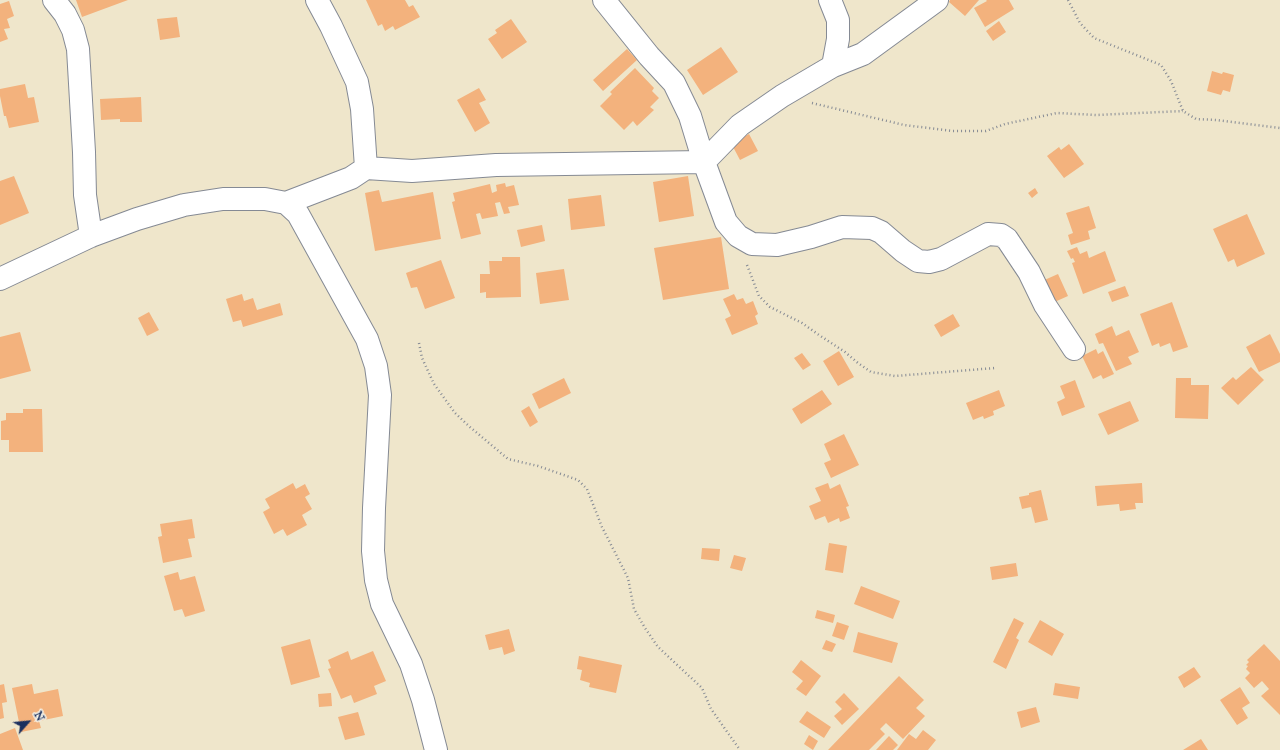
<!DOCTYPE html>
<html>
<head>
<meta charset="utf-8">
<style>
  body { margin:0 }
  #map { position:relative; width:1280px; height:750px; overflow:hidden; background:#efe6cb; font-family:"IM FELL Great Primer",serif }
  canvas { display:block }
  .north { position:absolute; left:8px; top:702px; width:40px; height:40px; -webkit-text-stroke:3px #f7f3e8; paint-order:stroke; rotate:63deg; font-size:11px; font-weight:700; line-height:16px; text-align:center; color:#1b2f5e }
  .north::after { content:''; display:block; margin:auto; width:14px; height:18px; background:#1b2f5e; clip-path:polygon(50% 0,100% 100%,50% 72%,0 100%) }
</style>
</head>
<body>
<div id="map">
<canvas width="1280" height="750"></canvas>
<div class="north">N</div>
</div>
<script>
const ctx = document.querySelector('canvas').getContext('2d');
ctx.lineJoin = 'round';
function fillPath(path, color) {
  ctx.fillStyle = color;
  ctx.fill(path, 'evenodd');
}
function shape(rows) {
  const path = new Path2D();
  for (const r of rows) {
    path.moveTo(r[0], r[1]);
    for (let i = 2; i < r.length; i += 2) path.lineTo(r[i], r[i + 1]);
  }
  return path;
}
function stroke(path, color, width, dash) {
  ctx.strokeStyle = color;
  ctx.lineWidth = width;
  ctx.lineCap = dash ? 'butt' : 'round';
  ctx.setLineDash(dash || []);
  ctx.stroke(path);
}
const building = shape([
  [76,0,128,0,82,17],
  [366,0,405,0,409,7,413,5,420,17,395,30,393,26,385,31,382,24,378,26],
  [950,0,979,0,965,16,949,2],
  [986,0,1009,0,1014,9,985,27,974,8,987,1],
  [9,1,14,16,7,19,10,28,4,29,8,39,0,42,0,4],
  [177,17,180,37,160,40,157,19],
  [511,19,527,42,502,59,488,39,497,33,495,30],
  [999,21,1006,32,993,41,986,31],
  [721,47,738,72,703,95,687,70],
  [627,49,637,60,603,91,593,80],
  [635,68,654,88,652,91,659,98,650,107,654,110,637,126,633,121,624,130,600,106,612,94,610,92],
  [1212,71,1222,74,1223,72,1234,75,1230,92,1223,90,1221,95,1207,91],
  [25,84,28,98,34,97,39,122,9,128,6,116,4,116,0,96,0,89],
  [479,88,486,100,479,103,490,123,475,132,457,100],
  [141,97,142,122,120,122,120,119,101,120,100,99],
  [749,134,758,151,740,160,731,143],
  [1069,144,1084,164,1064,178,1047,156,1059,147,1061,150],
  [14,176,29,213,0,225,0,181],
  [688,176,694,216,659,222,653,182],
  [505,183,506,187,514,185,519,205,508,207,510,213,504,214,500,202,495,203,498,216,482,219,480,213,476,214,481,234,461,239,452,202,455,201,453,193,490,184,492,193,497,191,496,185],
  [1035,188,1038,193,1032,198,1028,193],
  [379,190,382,202,433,192,441,239,375,251,365,193],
  [601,195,605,226,571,230,568,199],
  [1089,206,1096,228,1088,231,1090,239,1071,245,1068,235,1073,233,1066,213],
  [1247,214,1265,254,1237,267,1234,259,1228,262,1213,229],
  [542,225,545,241,521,247,517,230],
  [721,237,729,289,663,300,654,248],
  [1077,247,1080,254,1087,251,1089,258,1105,251,1116,281,1083,294,1072,263,1075,262,1073,258,1071,259,1067,251],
  [502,257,520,257,521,297,486,298,486,292,480,293,480,274,490,274,489,261,502,261],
  [441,260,455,298,425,309,417,287,411,288,406,273],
  [564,269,569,300,540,304,536,273],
  [1058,274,1068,296,1050,304,1040,282],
  [1125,286,1129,296,1112,302,1108,292],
  [242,294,244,301,253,298,257,310,280,303,283,315,243,327,241,320,233,322,226,299],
  [734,294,737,300,743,298,746,304,753,301,758,314,755,316,758,324,732,335,725,319,731,316,723,299],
  [1172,302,1188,347,1173,352,1170,343,1160,347,1159,343,1152,346,1140,314],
  [149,312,159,330,147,336,138,318],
  [953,314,960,326,941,337,934,325],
  [1112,326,1116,336,1129,330,1139,352,1128,357,1132,364,1116,371,1103,343,1099,344,1095,334],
  [20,332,31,371,0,379,0,337],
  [1270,334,1280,354,1280,362,1259,372,1246,347],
  [1096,349,1098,354,1103,351,1114,374,1103,379,1101,375,1093,379,1082,356],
  [839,351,854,377,838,386,823,361],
  [802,353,811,365,803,370,794,358],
  [1251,367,1264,380,1238,405,1221,388,1233,377,1236,380],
  [564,378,571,393,539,409,532,394],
  [1176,378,1191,378,1191,385,1209,385,1208,419,1175,418],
  [1075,380,1085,407,1062,416,1057,402,1065,398,1060,386],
  [822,390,832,404,801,424,792,409],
  [999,390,1005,406,993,411,994,415,984,419,983,416,973,420,966,403],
  [1130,401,1139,421,1108,435,1098,414],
  [529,406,538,422,530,427,521,411],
  [23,409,42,409,43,452,9,452,9,440,1,440,1,421,6,420,6,413,23,413],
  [844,434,859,465,831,478,824,463,831,460,824,444],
  [293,483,296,489,305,484,310,494,305,497,312,509,302,515,307,525,287,536,283,529,274,534,263,512,270,508,265,499],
  [828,483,830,489,840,484,849,506,846,507,850,518,840,522,839,518,828,523,825,516,815,520,809,506,821,501,815,488],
  [1142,483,1143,503,1135,503,1136,509,1120,511,1119,504,1097,506,1095,486],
  [1041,490,1048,520,1035,523,1031,507,1022,509,1019,497,1029,495,1029,493],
  [192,519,195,538,188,539,192,557,163,563,158,537,162,536,160,524],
  [829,543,847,546,843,573,825,570],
  [702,548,720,549,719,561,701,559],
  [734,555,746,558,742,571,730,568],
  [1016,563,1018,576,992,580,990,567],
  [178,572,180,580,195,576,205,611,185,617,182,609,174,611,164,576],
  [861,586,900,601,893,619,854,604],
  [817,610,835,615,833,623,815,618],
  [1014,618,1024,623,1016,638,1019,640,1006,669,993,662],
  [1040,620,1064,634,1052,656,1028,642],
  [837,622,849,626,844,640,832,636],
  [509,629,515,651,504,655,502,647,489,650,485,635],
  [858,632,898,643,892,663,853,652],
  [310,639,320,677,291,685,281,647],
  [826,640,836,644,832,652,822,649],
  [1264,644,1280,661,1280,715,1261,696,1269,689,1262,681,1254,688,1245,678,1250,673,1246,669,1248,666,1246,665,1249,662,1247,660],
  [348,651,351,660,373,651,386,681,374,686,377,694,354,703,351,695,341,699,328,669,331,668,328,660],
  [579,656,622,665,616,693,589,687,590,683,580,680,582,670,577,669],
  [801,660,821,676,806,696,796,689,803,681,792,672],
  [1194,667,1201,677,1184,688,1178,677],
  [899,676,924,700,916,708,925,716,903,739,886,723,880,729,885,734,869,750,828,750],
  [1055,683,1080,687,1078,699,1053,695],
  [4,684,7,702,2,703,4,718,0,719,0,685],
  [32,684,34,694,58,689,63,716,39,721,41,728,21,732,12,688],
  [1240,687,1250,703,1242,708,1248,718,1237,725,1220,700],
  [331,693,332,706,319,707,318,694],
  [844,693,859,709,842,725,834,716,842,709,835,702],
  [1036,707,1040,722,1021,728,1017,712],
  [807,711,831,727,824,738,799,722],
  [358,712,365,735,345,740,338,717],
  [15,728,23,750,0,750,0,734],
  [923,730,936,740,928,750,897,750,909,734,916,739],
  [809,735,818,741,813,750,804,744],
  [889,736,898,745,893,750,876,750],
  [1201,739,1208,750,1183,750]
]);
const path = shape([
  [1068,0,1080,23,1094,38,1161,65,1171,81,1183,111,1196,119,1216,120,1280,128],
  [812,103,904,125,953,131,986,131,1005,124,1057,113,1096,115,1183,111],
  [747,265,759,296,770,307,802,323,819,335,845,352,858,363,871,372,895,376,995,368],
  [419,343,422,358,434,384,455,413,470,427,508,459,538,466,561,474,578,480,587,489,602,527,628,578,634,609,645,628,658,647,702,688,711,709,740,750]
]);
const minor = shape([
  [54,0,65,14,73,30,78,49,84,152,85,195,91,236],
  [604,0,649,56,674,83,690,116,704,162,726,222,738,236,752,244,777,245,811,237,842,227,872,228,881,232,903,251,918,261,929,262,941,259,988,234,1001,235,1007,239,1029,272,1045,305,1074,349],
  [830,0,838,20,838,39,833,66],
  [366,168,412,171,496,165,704,162,740,125,782,96,833,66,863,54,937,0],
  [286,203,351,178,366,168,362,109,357,82,331,26,317,0],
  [0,279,91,236,137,219,184,205,223,199,265,199,286,203,298,214,367,339,376,366,380,395,374,508,373,551,376,580,382,604,411,664,423,700,436,750]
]);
fillPath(building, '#f3b27d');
stroke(minor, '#858a94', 24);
stroke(path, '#858a94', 2.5, [1, 3]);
stroke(minor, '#fff', 22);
</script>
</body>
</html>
